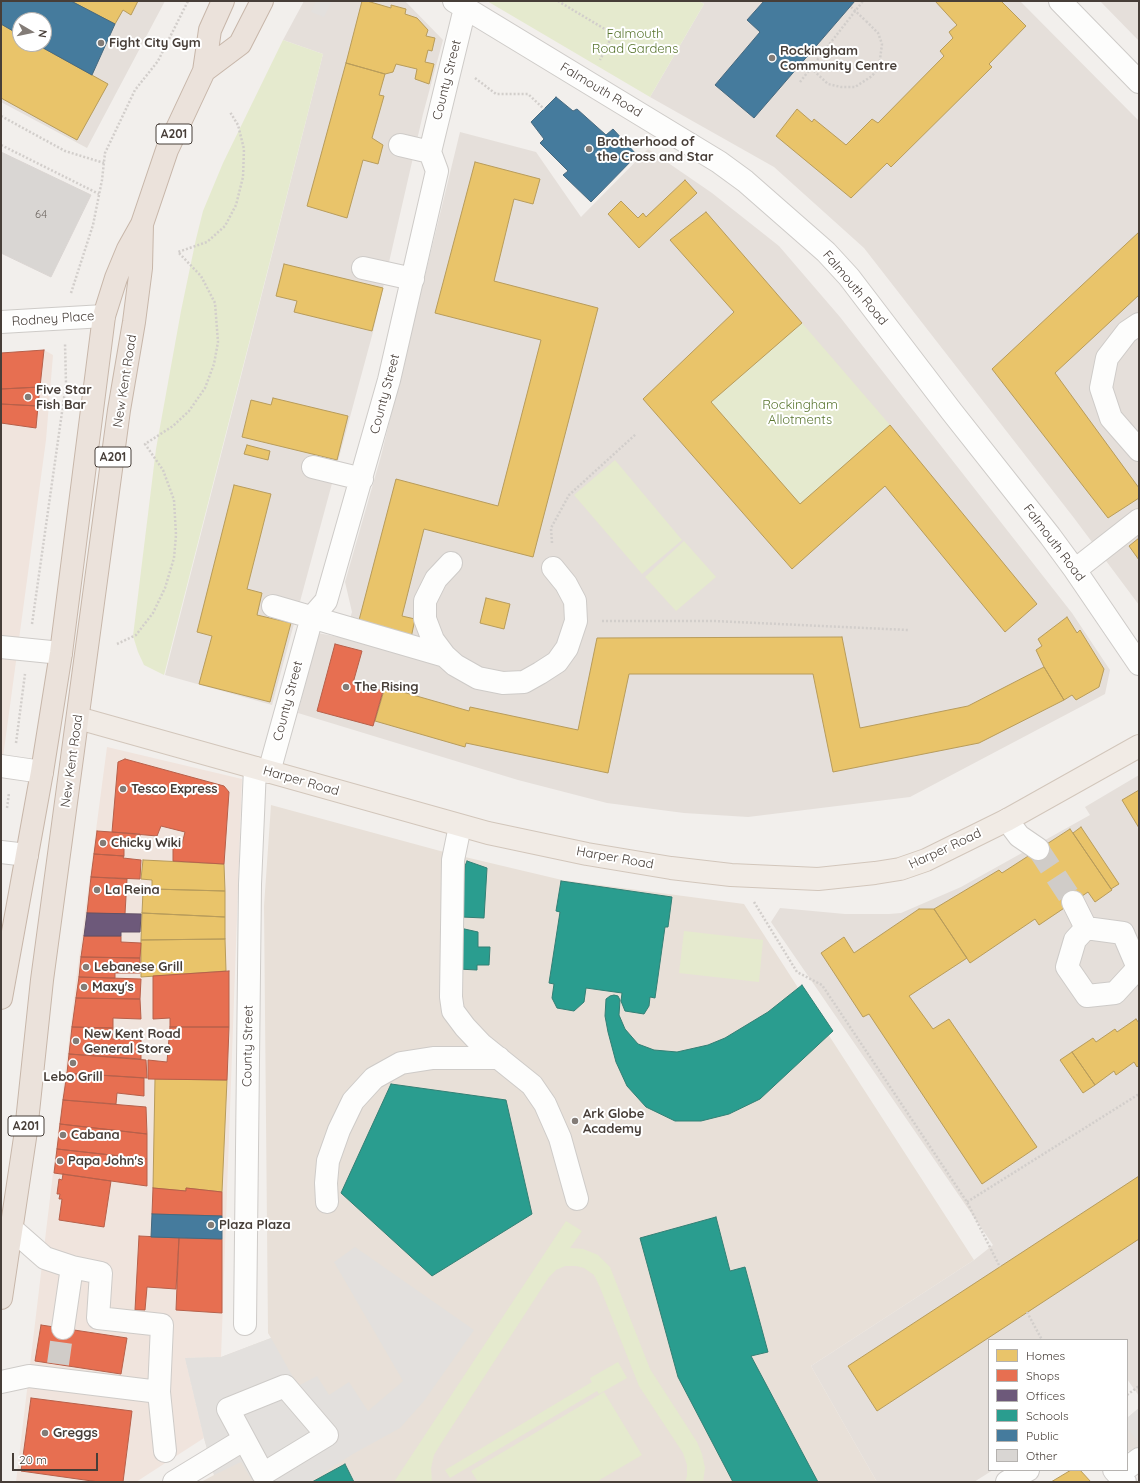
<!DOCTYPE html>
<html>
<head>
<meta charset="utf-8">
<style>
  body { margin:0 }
  #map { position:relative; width:1140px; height:1483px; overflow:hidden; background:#f2efec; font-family:Quicksand,sans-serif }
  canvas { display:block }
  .frame { position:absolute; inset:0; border:2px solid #473e38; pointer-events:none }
  .legend { position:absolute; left:988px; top:1339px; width:140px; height:132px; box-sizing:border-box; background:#fff; border:1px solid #b5b2af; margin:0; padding:5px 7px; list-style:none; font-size:12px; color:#473e38 }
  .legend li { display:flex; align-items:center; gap:8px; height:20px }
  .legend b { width:20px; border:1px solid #b5b2af }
  .north { position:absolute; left:12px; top:12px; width:40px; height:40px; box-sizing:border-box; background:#fff; border:1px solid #b5b2af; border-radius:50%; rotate:99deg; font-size:11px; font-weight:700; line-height:16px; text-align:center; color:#473e38 }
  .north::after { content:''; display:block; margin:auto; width:14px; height:18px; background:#837c77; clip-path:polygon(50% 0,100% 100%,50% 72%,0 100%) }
  .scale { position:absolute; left:12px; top:1453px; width:86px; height:18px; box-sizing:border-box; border:2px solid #473e38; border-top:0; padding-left:5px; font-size:12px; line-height:14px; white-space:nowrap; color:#473e38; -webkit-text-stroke:3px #fff; paint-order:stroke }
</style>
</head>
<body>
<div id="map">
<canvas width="1140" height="1483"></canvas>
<div class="frame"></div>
<ul class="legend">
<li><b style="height:11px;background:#e9c46a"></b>Homes</li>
<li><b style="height:11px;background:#e76f51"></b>Shops</li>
<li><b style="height:11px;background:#6d597a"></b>Offices</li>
<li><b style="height:11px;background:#2a9d8f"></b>Schools</li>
<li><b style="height:11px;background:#457b9d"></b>Public</li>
<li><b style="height:11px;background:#d9d6d3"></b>Other</li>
</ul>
<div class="north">N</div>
<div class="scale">20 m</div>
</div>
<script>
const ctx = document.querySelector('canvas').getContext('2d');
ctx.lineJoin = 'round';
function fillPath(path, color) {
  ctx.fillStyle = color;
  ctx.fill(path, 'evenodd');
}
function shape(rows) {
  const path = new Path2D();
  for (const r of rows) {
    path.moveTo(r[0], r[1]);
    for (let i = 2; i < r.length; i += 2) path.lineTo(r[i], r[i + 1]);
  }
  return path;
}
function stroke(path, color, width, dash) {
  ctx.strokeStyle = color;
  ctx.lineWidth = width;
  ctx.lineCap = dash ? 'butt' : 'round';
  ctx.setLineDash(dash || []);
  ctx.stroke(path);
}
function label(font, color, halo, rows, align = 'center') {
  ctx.font = font + ' Quicksand,sans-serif';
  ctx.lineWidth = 4;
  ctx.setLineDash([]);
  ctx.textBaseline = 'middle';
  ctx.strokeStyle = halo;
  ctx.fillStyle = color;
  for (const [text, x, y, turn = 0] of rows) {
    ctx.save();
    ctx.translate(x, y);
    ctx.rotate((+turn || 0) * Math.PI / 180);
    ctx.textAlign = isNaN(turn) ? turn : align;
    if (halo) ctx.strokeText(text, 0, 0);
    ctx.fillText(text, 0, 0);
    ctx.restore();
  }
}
const residential = shape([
  [1,1,165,1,87,148,1,102],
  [20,20,44,20,44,44,20,44],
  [304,1,405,1,443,40,423,114,373,332,272,705,165,675,323,54,283,40],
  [699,1,1020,1,1139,121,1139,605,1074,518,864,248,774,167,650,97,704,4],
  [1100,1,1139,1,1139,41],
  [460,132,536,152,581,217,648,149,712,193,779,246,840,317,1072,613,1110,670,1105,694,910,797,748,817,684,813,607,803,518,780,298,713,318,633,344,638,352,612,345,582,381,456],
  [1139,775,1139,1396,1127,1379,1127,1340,989,1340,989,1470,993,1470,974,1482,877,1482,811,1366,974,1260,993,1245,771,922,780,908,845,914,889,914,901,913,961,887,1090,815,1085,807],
  [1139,1408,1139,1463,1127,1449,1127,1418]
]);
const commercial = shape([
  [44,350,53,355,46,440,1,772,1,353],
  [107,747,242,779,221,1357,185,1358,204,1438,136,1482,16,1482,76,981]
]);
const education = shape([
  [271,805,444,852,562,880,744,904,974,1260,811,1366,877,1482,201,1482,214,1475,204,1438,185,1358,221,1357,271,1338,268,1333,264,906]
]);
const green = shape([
  [487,1,699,1,704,4,650,97],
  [283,40,323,54,164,675,144,665,138,652,133,636,156,449,181,311,196,239,203,211,223,163],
  [802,323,890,425,800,504,711,402],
  [615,460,682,540,642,574,574,495],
  [684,541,716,577,676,611,645,577],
  [684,931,763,940,759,982,679,973],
  [566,1221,582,1231,570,1248,583,1249,598,1255,610,1267,650,1369,697,1442,702,1454,705,1468,703,1482,685,1482,687,1476,687,1465,683,1453,639,1386,599,1285,594,1275,584,1268,576,1266,565,1266,556,1270,549,1277,440,1445,434,1455,431,1468,432,1482,394,1482],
  [618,1362,627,1378,599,1394,597,1391,450,1478,445,1470,592,1382,590,1378],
  [604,1392,642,1455,596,1482,478,1482,471,1471]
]);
const parking = shape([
  [316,1,332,1,324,17,311,12],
  [355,1247,474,1330,424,1401,400,1428,353,1454,309,1482,253,1482,241,1462,214,1475,204,1438,185,1358,221,1357,271,1338,298,1386,317,1376,329,1395,349,1382,368,1411,403,1381,334,1262],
  [1139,1408,1139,1443,1127,1428,1127,1418]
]);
const homes = shape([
  [71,1,138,1,131,15,123,10,115,24,71,1],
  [362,1,367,1,391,8,391,5,406,9,405,14,417,18,428,30,426,36,435,38,432,51,428,50,425,62,434,64,429,84,415,79,417,69,396,64,393,72,385,74,346,63,362,1],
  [935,1,1001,1,1026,26,989,64,992,67,891,167,887,163,851,198,776,136,797,109,812,122,814,119,846,145,872,119,878,123,944,56,940,51,953,38,949,32,957,25,935,1],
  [1,24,20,35,20,44,36,44,108,84,77,140,1,98,1,24],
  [346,63,385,74,379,95,384,96,372,138,383,145,378,164,363,160,347,218,307,206,346,63],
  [475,162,540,179,533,204,514,199,494,281,598,308,533,557,424,529,402,616,415,619,411,638,358,624,396,479,498,506,541,340,435,313,475,162],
  [685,180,697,193,639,248,608,214,621,201,638,218,643,213,646,217,685,180],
  [706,212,802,323,711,402,800,504,890,425,1037,604,1005,632,885,486,792,569,643,399,734,312,670,240,706,212],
  [1139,232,1139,295,1055,373,1139,488,1139,498,1108,518,992,369,1139,232],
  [284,264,383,288,372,331,294,312,297,301,276,296,284,264],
  [273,398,348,416,337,460,242,437,251,400,271,405,273,398],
  [247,445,270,451,268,460,244,454,247,445],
  [234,485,271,494,247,589,262,593,257,615,291,623,270,702,199,684,212,636,197,632,234,485],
  [1139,538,1139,560,1129,546,1139,538],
  [486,598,510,604,504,629,480,623,486,598],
  [1067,617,1077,633,1080,630,1104,669,1099,687,1076,700,1072,695,1064,700,1044,667,1036,650,1042,646,1038,639,1067,617],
  [842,637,860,728,968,706,1044,667,1064,700,979,743,833,772,813,674,629,674,608,773,466,743,465,747,375,721,385,687,469,711,470,707,578,730,597,638,842,637],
  [1139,790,1139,828,1122,800,1139,790],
  [1081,827,1119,884,1111,889,1073,833,1081,827],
  [1070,829,1112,890,1095,902,1088,892,1039,925,1035,919,970,963,934,909,999,870,1002,873,1070,829],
  [143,860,224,864,225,891,152,889,152,880,141,879,143,860],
  [152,889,225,891,225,917,142,913,143,892,152,892,152,889],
  [919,909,934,909,967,958,909,996,933,1029,949,1019,1037,1147,982,1184,869,1014,863,1017,821,953,844,937,854,953,919,909],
  [142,913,225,917,225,939,141,940,142,913],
  [225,939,226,971,141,977,141,940,225,939],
  [1136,1019,1139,1023,1139,1065,1137,1067,1134,1062,1116,1075,1114,1071,1095,1085,1072,1052,1093,1038,1096,1042,1115,1029,1117,1032,1136,1019],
  [1072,1052,1095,1085,1083,1093,1060,1060,1072,1052],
  [155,1079,227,1080,222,1192,186,1188,186,1191,153,1188,155,1079],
  [1139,1176,1139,1239,877,1411,848,1366,1139,1176],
  [1071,1470,1080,1470,1091,1482,1051,1482,1071,1470]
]);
const shops = shape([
  [44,350,40,387,1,389,1,353,44,350],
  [40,387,38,406,1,404,1,389,40,387],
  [1,404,38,406,36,428,1,423,1,404],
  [335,644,362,651,353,683,383,691,373,726,317,711,335,644],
  [125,759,224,786,229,792,224,864,173,861,173,844,182,844,185,832,161,826,157,836,112,832,118,762,125,759],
  [97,831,140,834,140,847,124,846,124,856,94,854,97,831],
  [94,854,124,856,123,858,141,860,140,879,91,877,94,854],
  [91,877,127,879,125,914,87,913,91,877],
  [84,936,121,936,121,942,141,943,140,958,81,957,84,936],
  [81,957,140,958,140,973,115,973,115,978,79,977,81,957],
  [229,971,229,1027,170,1027,170,1018,153,1019,153,976,229,971],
  [79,977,141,979,140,999,76,998,79,977],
  [76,998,140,999,141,1019,113,1018,113,1028,72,1027,76,998],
  [72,1027,113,1028,112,1039,141,1040,141,1059,69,1054,72,1027],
  [170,1027,229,1027,227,1080,148,1079,148,1060,167,1062,170,1027],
  [69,1054,146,1060,147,1078,67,1073,69,1054],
  [67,1073,144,1078,144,1096,117,1093,116,1104,63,1100,67,1073],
  [63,1100,146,1107,147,1134,60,1124,63,1100],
  [60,1124,147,1134,147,1159,57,1149,60,1124],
  [57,1149,147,1159,147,1186,54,1173,57,1149],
  [63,1174,111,1181,104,1227,59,1220,62,1199,59,1199,60,1194,57,1194,59,1179,62,1180,63,1174],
  [153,1188,186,1191,186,1188,222,1192,222,1216,152,1214,153,1188],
  [139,1236,179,1238,176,1289,147,1287,145,1310,135,1310,139,1236],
  [179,1238,222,1239,222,1313,176,1310,179,1238],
  [41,1325,127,1338,121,1374,35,1361,41,1325],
  [31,1398,132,1411,123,1482,99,1482,21,1471,31,1398]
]);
const offices = shape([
  [87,913,141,914,140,932,121,932,121,936,84,936,87,913]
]);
const schools = shape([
  [467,861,487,868,484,918,462,917,465,866,467,861],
  [561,881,672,897,668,927,665,927,655,998,650,997,649,1006,644,1014,625,1011,621,1001,622,993,586,988,584,1002,574,1011,557,1008,552,998,554,984,549,983,560,912,556,911,561,881],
  [460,928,478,932,478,947,490,947,489,965,477,965,477,970,458,969,460,928],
  [802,985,833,1031,760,1099,729,1114,701,1121,675,1121,646,1107,627,1086,616,1062,608,1032,605,1016,606,999,610,996,614,995,618,996,620,1000,619,1015,625,1029,638,1044,654,1050,677,1052,708,1045,725,1038,768,1012,802,985],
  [391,1084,506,1100,532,1214,432,1276,341,1193,391,1084],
  [716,1217,730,1271,745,1267,768,1352,751,1356,818,1482,733,1482,678,1377,640,1238,716,1217],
  [345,1464,354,1482,312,1482,345,1464]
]);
const public = shape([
  [1,1,71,1,115,24,92,75,36,44,44,44,44,20,20,20,20,35,1,24,1,1],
  [764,1,855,1,754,118,715,85,760,32,747,20,764,1],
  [556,97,573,111,577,109,606,135,613,129,637,155,591,202,563,175,568,171,540,143,544,139,531,122,556,97],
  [152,1214,222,1216,222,1239,151,1237,152,1214]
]);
const building = shape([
  [1,152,91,195,51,277,1,253,1,152]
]);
const minorTunnel = shape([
  [1038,849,1073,902],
  [58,1364,63,1328]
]);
const path = shape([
  [558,1,613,34,600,60],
  [811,68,828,84,841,87,855,87,872,76,879,67,882,44,878,33,866,21],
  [475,78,496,94,528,94,544,109],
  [800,82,863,1],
  [1,116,65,151,104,163],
  [1,145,99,194],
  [71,293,93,225,102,180,105,153,135,90,158,61,188,1],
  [552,543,551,528,569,495,636,434],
  [602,621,714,621,908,630],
  [32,624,66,384,65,343],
  [117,644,136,635,153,613,165,588,174,558,176,535,174,500,163,470,145,444,173,426,189,411,205,388,214,364,218,342,215,303,201,276,178,252,207,242,225,226,236,205,243,177,244,149,238,125,230,112],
  [16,743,25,674],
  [7,808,9,793],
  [754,902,797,972,822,985,967,1202,1000,1267],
  [967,1202,1139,1094],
  [1027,1312,1042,1340],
  [1127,1395,1139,1386]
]);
const minor = shape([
  [454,1,719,162,745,181,826,252,849,277,952,412,1050,536,1075,570,1139,664],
  [1060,1,1139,82],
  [400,145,430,152],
  [363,268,413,279],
  [1,322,104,316],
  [1139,324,1127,332,1107,358,1101,388,1111,418,1139,450],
  [313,467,362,479],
  [451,563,436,579,425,601,425,619,433,640,445,656,455,665,478,678,503,683,524,682,540,673,557,662,567,648,576,621,575,601,566,584,553,568],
  [1075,570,1139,520],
  [273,606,445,656],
  [1,647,61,653],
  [1,766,42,772],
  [269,772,312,617,326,601,389,380,437,171,430,152,465,8],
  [1007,820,1019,836,1038,849],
  [460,826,453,860,451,997,453,1011,465,1027,481,1044,532,1085,545,1104,560,1138,577,1199],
  [1,852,27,855],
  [1073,902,1086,928,1075,940,1067,967,1087,996,1115,993,1138,968,1123,933,1086,928],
  [327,1202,326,1183,328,1161,339,1130,353,1101,374,1078,401,1063,433,1058,499,1058],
  [12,1229,45,1258,72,1267,101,1273,98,1318,162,1325,159,1392,165,1451],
  [245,1324,250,884,255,768],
  [63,1328,72,1267],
  [1,1382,29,1376,159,1392],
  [285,1386,327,1435,263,1474,228,1409,285,1386],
  [1127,1468,1139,1459],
  [1114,1470,1125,1482],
  [174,1482,243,1440],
  [1007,1482,1028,1470]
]);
const major = shape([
  [78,718,488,833,587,854,671,868,731,875,818,879,875,873,900,869,926,860,1007,820,1139,746]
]);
const highway = shape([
  [204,71,240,44,262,1],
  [1,998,42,772,61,653,104,316,116,278,128,249,142,224,167,150,204,71,210,30,223,1],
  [1,1298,26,1131,42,980,119,410,134,322,141,268,142,224]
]);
const pathBridge = shape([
  [851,7,866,21]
]);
const markers = [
  [101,43,4,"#837c77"],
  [772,58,4,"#837c77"],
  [589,149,4,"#837c77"],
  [28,397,4,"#837c77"],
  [346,687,4,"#837c77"],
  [123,789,4,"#837c77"],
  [103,843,4,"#837c77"],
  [97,890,4,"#837c77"],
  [86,967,4,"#837c77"],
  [84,987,4,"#837c77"],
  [76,1041,4,"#837c77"],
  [73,1063,4,"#837c77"],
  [575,1121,4,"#837c77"],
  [63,1135,4,"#837c77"],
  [60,1161,4,"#837c77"],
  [211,1225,4,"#837c77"],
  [45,1433,4,"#837c77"]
];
const numberNames = [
  ["64",41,215]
];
const shields = [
  [174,134,36],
  [113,457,36],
  [26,1126,36]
];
const shieldNames = [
  ["A201",174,134],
  ["A201",113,457],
  ["A201",26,1126]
];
const parkNames = [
  ["Falmouth",635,34],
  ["Road Gardens",635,49],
  ["Rockingham",800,405],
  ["Allotments",800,420]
];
const poiNames = [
  ["Fight City Gym",109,43],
  ["Rockingham",780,51],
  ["Community Centre",780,66],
  ["Brotherhood of",597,142],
  ["the Cross and Star",597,157],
  ["Five Star",36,390],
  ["Fish Bar",36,405],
  ["The Rising",354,687],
  ["Tesco Express",131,789],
  ["Chicky Wiki",111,843],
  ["La Reina",105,890],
  ["Lebanese Grill",94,967],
  ["Maxy's",92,987],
  ["New Kent Road",84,1034],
  ["General Store",84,1049],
  ["Lebo Grill",73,1077,"center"],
  ["Ark Globe",583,1114],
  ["Academy",583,1129],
  ["Cabana",71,1135],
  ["Papa John's",68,1161],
  ["Plaza Plaza",219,1225],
  ["Greggs",53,1433]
];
const streetNames = [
  ["County Street",447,80,-76],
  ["Falmouth Road",601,90,31],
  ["Falmouth Road",855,288,50],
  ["Rodney Place",53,319,-4],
  ["New Kent Road",125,381,-81],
  ["County Street",385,394,-75],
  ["Falmouth Road",1054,543,53],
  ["County Street",288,701,-75],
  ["New Kent Road",72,761,-82],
  ["Harper Road",301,781,16],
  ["Harper Road",945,849,-25],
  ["Harper Road",615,858,10],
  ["County Street",248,1046,-89]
];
fillPath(residential, '#e5dfda');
fillPath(commercial, '#f0e4dd');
fillPath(education, '#e8e0d8');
fillPath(green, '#e5eace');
fillPath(parking, '#e3e0dd');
fillPath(homes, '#e9c46a');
stroke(homes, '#b89c5b', 1);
fillPath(shops, '#e76f51');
stroke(shops, '#b7604a', 1);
fillPath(offices, '#6d597a');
stroke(offices, '#625166', 1);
fillPath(schools, '#2a9d8f');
stroke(schools, '#338075', 1);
fillPath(public, '#457b9d');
stroke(public, '#46697f', 1);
fillPath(building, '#d9d6d3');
stroke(building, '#dad5d2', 1);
stroke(minorTunnel, '#d0ccc8', 22, [22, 11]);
stroke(minor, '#cecbc8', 24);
stroke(major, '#d2c6bb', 24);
stroke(highway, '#c7b6a9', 24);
stroke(path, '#d2cecb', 2.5, [2, 2]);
stroke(minor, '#fdfdfc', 22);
stroke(major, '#f1ebe5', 22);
stroke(highway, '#ebe2db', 22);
stroke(pathBridge, '#d2cecb', 2.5, [2, 2]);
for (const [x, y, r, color] of markers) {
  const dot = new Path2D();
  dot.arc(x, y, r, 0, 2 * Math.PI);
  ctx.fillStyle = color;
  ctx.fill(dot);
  stroke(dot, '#fff', 1.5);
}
label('11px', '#6d6660', null, numberNames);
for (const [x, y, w] of shields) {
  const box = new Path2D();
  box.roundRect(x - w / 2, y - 10, w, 20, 3);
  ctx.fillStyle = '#fff';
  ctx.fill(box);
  stroke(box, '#473e38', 1);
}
label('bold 12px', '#473e38', null, shieldNames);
label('13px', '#59752f', '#fff', parkNames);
label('bold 13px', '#473e38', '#fff', poiNames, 'left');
label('13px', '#473e38', '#fff', streetNames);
</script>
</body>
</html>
